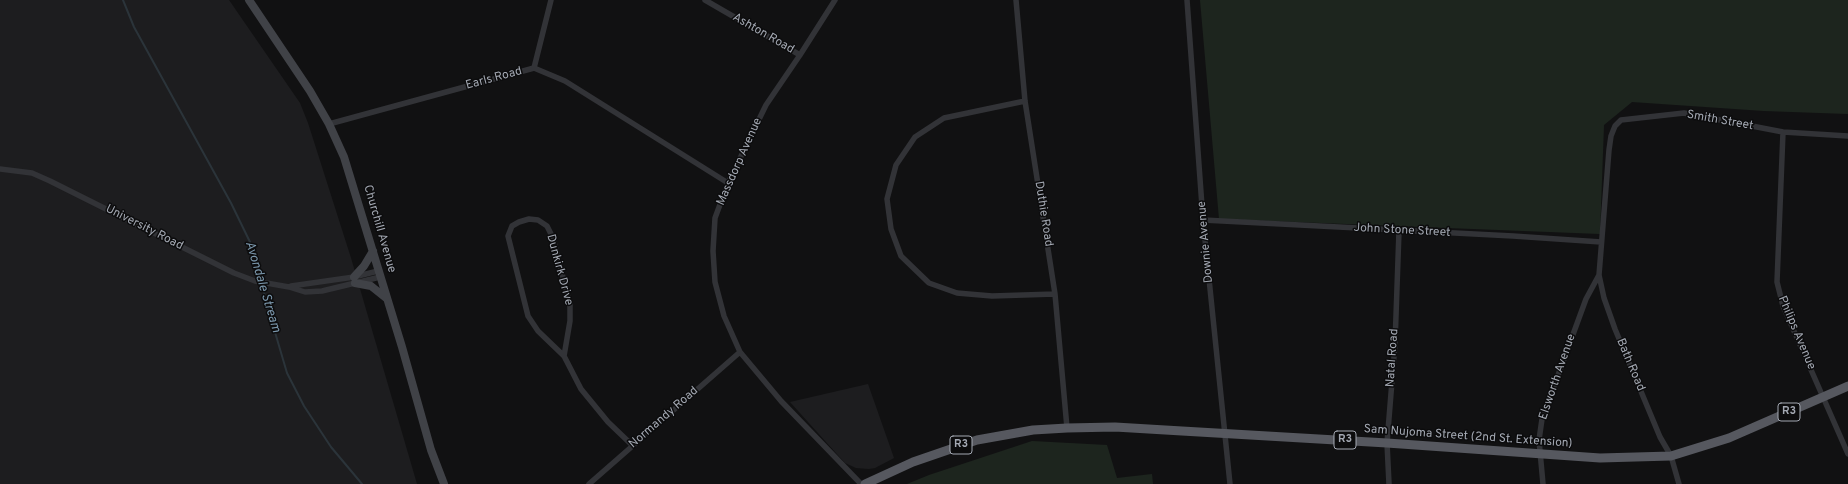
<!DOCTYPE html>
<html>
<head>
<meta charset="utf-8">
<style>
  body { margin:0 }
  canvas { display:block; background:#111112 }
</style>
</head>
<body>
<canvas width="1848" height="484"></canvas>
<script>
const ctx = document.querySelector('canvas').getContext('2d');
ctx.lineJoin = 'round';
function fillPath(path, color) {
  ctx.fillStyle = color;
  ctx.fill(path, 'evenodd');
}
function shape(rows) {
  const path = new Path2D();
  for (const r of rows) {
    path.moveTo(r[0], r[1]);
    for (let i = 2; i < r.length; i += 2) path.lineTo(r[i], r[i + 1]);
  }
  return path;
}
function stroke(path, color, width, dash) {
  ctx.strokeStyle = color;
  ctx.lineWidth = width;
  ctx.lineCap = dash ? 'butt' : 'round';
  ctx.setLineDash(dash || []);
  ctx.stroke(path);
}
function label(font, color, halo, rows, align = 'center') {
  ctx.font = font + ' Overpass,sans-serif';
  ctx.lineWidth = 3;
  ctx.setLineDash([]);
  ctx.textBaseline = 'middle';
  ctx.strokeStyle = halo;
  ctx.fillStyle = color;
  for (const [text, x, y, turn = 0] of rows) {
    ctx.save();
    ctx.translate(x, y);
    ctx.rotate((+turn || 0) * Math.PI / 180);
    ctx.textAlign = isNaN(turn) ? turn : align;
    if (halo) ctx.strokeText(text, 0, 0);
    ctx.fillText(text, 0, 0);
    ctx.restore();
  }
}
const built = shape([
  [0,0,229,0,300,103,308,123,351,258,417,484,0,484],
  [868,384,894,458,875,468,869,469,856,468,845,463,790,402]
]);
const green = shape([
  [1200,0,1848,0,1848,114,1764,111,1632,102,1604,125,1600,234,1219,219],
  [1032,441,1107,445,1117,478,1152,474,1153,484,907,484,929,475]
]);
const stream = shape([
  [123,0,134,27,231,203,250,242,255,255,267,305,287,373,304,406,331,447,362,484]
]);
const minor = shape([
  [705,0,800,55],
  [835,0,800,55,766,105,728,183,715,218,713,251,715,282,724,316,740,352,781,401,861,484],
  [1016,0,1025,101,1055,294,1067,428],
  [1187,0,1203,220,1230,484],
  [534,68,551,0],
  [1025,101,944,118,915,137,896,165,887,199,891,229,901,256,929,283,957,293,992,296,1055,294],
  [329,124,534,68,565,81,728,183],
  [1783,132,1777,282,1783,306,1848,454],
  [0,169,32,173,50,181,234,273,255,281,289,287,305,292,322,291,380,277],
  [1203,220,1513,236,1601,242],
  [291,286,354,277,378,271],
  [564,356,570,321,570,305,553,238,547,226,538,220,529,219,519,222,512,226,508,236,528,316,538,331,564,356,581,389,608,422,632,445],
  [589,484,740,352],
  [1389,484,1387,443,1395,344,1399,231],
  [1543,484,1539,440,1542,419,1586,299,1599,275],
  [1679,484,1671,456,1660,437,1615,329,1604,298,1599,275,1609,150,1611,136,1615,126,1621,120,1684,113,1783,132,1848,136]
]);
const secondary = shape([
  [249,0,310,91,329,124,344,157,402,347,431,450,444,484],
  [354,277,364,266,373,251],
  [355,283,371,286,386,298]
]);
const trunk = shape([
  [865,484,913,462,977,440,1033,430,1067,428,1115,427,1182,431,1387,443,1600,458,1671,456,1729,438,1848,386]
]);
const shields = [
  [1789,412,22],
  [1345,440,22],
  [961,445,22]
];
const shieldNames = [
  ["R3",1789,412],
  ["R3",1345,440],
  ["R3",961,445]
];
const streetNames = [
  ["Ashton Road",763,34,30],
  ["Earls Road",494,79,-15],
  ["Smith Street",1720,121,10],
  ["Massdorp Avenue",740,162,-66],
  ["Duthie Road",1043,214,81],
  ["University Road",144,228,27],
  ["Churchill Avenue",379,229,74],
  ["John Stone Street",1402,231,3],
  ["Downie Avenue",1206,242,-95],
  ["Dunkirk Drive",559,270,75],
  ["Philips Avenue",1796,333,67],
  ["Natal Road",1393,358,-86],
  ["Bath Road",1630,365,67],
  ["Elsworth Avenue",1558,377,-71],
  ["Normandy Road",664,418,-41],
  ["Sam Nujoma Street (2nd St. Extension)",1468,437,4]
];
const waterNames = [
  ["Avondale Stream",262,287,73]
];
fillPath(built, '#1d1d1f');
fillPath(green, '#1d251e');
stroke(stream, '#2b343a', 2);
stroke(minor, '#323337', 5.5);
stroke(secondary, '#404247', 8);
stroke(trunk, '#56585f', 9);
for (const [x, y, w] of shields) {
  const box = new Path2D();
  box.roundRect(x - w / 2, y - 9, w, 18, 3);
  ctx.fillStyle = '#0c0c0d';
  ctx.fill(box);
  stroke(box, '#a3a8b2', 1);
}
label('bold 11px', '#a3a8b2', null, shieldNames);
label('12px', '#a3a8b2', '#0c0c0d', streetNames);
label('italic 13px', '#7b97ac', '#0c0c0d', waterNames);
</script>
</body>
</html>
